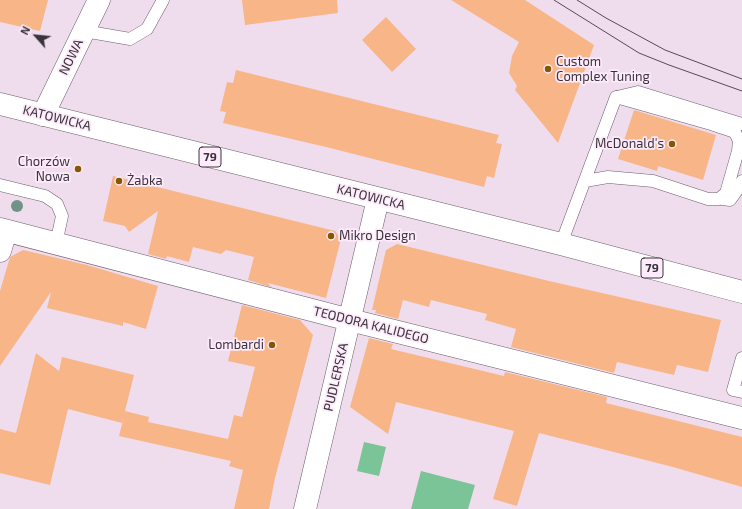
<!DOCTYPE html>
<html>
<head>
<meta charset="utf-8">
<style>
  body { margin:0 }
  #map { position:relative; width:742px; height:509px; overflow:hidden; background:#efddee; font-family:"Exo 2",sans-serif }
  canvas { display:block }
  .north { position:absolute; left:16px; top:16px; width:40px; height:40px; -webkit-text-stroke:3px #fdeafb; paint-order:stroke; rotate:297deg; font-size:11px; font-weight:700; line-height:16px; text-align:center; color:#3a333a }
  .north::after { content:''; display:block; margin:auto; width:14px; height:18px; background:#3a333a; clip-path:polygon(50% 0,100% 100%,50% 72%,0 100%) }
</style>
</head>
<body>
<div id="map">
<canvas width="742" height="509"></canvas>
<div class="north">N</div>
</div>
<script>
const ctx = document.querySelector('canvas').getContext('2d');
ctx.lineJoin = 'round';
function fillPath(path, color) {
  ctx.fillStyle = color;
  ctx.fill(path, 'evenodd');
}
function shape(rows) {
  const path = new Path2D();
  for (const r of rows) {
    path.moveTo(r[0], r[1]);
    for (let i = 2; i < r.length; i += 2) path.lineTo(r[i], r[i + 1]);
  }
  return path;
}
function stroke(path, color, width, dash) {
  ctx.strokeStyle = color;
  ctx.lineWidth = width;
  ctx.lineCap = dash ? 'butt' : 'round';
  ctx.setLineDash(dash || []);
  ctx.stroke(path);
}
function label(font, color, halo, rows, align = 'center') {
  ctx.font = font + ' "Exo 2",sans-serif';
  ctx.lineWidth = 3.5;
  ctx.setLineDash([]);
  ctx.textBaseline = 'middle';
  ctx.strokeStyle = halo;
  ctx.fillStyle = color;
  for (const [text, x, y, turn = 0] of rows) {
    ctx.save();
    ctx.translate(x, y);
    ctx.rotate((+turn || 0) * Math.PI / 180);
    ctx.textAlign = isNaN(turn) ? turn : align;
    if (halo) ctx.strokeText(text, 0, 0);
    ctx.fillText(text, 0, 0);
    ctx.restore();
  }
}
const green = shape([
  [364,442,386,447,379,476,357,471],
  [421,471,475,485,468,509,411,509]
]);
const building = shape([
  [0,0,48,0,40,31,0,22],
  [242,0,337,0,338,13,245,25],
  [451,0,525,0,594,45,558,143,515,90,517,86,509,73,512,56,519,42],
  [386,17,416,49,392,72,362,40],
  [236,70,499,135,496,143,502,144,494,178,487,176,484,187,326,147,223,123,226,112,220,111,227,82,233,83],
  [634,110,716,135,703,180,658,166,657,171,618,159],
  [113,176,335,231,341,239,326,298,268,283,271,287,248,280,254,257,226,250,221,254,193,247,189,262,167,256,166,259,148,254,158,211,129,232,125,226,103,221],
  [397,244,549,281,721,320,708,372,677,365,674,375,617,362,614,373,511,347,516,329,485,320,487,314,431,300,429,307,403,300,398,319,375,313,376,310,372,310,386,250],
  [23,250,87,265,158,286,146,329,123,322,123,326,47,308,51,292,0,366,0,291,10,257],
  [242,305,300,320,313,335,275,478,269,509,234,509,243,470,229,466,231,461,119,436,124,416,122,423,68,409,50,485,0,473,0,429,16,433,36,353,59,371,62,357,134,375,125,411,149,417,148,422,228,439,234,415,242,417,255,367,228,361],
  [369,338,393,344,391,349,504,376,505,372,607,397,606,403,742,437,742,487,673,467,539,433,517,506,493,499,514,431,396,402,388,434,350,407]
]);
const service = shape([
  [84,31,130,39,147,29,163,0],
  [617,97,638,92,742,124],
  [585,181,608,177,653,181,708,199,719,199,726,193,738,151,739,141,735,132,711,124,616,97],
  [0,185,45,196,57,204,62,216,56,244],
  [722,199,730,200,740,186,742,181],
  [561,244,616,97],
  [742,358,733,390,742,392]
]);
const minor = shape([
  [43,115,99,0],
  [0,229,350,320,742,418],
  [0,251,6,231],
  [305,509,378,199]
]);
const primary = shape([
  [0,104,561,244,742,292]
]);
const tram = shape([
  [554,0,639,53,669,65,742,91],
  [577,0,606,18,665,50,742,79]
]);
const trees = [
  [17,206]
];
const markers = [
  [548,69,4,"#885600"],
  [672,144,4,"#885600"],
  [78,169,4,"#885600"],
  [119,181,4,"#885600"],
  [331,236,4,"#885600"],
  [272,345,4,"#885600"]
];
const shields = [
  [210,157,22],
  [652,268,22]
];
const shieldNames = [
  ["79",210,157],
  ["79",652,268]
];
const streetNames = [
  ["NOWA",71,57,-64],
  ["KATOWICKA",57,118,14],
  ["KATOWICKA",371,197,14],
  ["TEODORA KALIDEGO",371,325,14],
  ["PUDLERSKA",336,377,-77]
];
const poiNames = [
  ["Custom",556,62],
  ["Complex Tuning",556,77],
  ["McDonald's",664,144,"right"],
  ["Chorzów",70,162,"right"],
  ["Nowa",70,177,"right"],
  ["Żabka",127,181],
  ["Mikro Design",339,236],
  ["Lombardi",264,345,"right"]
];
fillPath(green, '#7bc497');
fillPath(building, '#f8b588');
stroke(service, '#6d5d6c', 13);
stroke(minor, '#6d5d6c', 23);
stroke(primary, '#6d5d6c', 23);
stroke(service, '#fff', 12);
stroke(minor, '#fff', 22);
stroke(primary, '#fff', 22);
stroke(tram, '#544b54', 1);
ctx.fillStyle = '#719387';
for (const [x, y] of trees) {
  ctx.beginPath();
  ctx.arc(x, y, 6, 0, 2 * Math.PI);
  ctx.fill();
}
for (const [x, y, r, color] of markers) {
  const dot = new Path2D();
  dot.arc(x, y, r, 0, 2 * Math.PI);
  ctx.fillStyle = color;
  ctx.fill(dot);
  stroke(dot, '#fdeafb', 1.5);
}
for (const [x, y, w] of shields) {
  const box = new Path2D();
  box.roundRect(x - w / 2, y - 10, w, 20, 3);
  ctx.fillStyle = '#fdeafb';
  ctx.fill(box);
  stroke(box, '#3a333a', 1);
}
label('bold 12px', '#3a333a', null, shieldNames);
label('13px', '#3a333a', '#fdeafb', streetNames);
label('13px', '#3a333a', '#fdeafb', poiNames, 'left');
</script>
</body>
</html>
